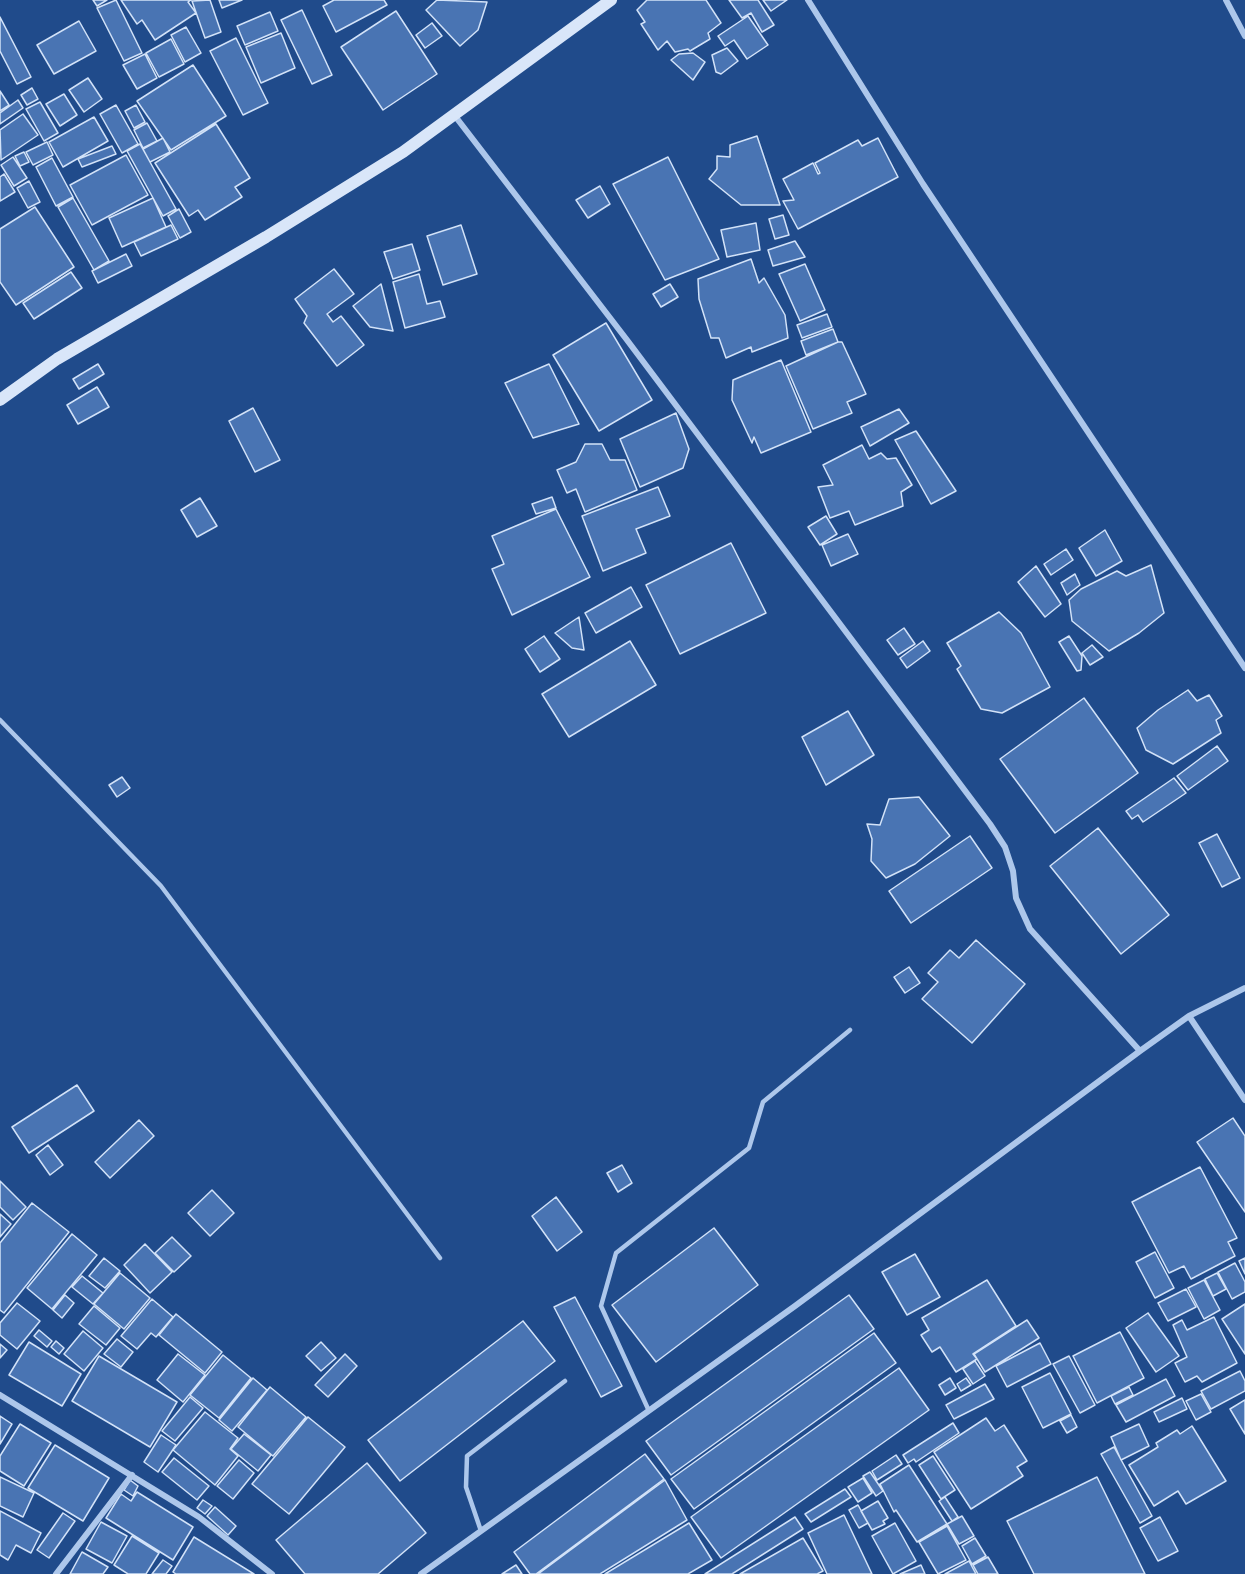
<!DOCTYPE html>
<html>
<head>
<meta charset="utf-8">
<style>
  body { margin:0 }
  canvas { display:block; background:#204b8b }
</style>
</head>
<body>
<canvas width="1245" height="1574"></canvas>
<script>
const ctx = document.querySelector('canvas').getContext('2d');
ctx.lineJoin = 'round';
function fillPath(path, color) {
  ctx.fillStyle = color;
  ctx.fill(path, 'evenodd');
}
function shape(rows) {
  const path = new Path2D();
  for (const r of rows) {
    path.moveTo(r[0], r[1]);
    for (let i = 2; i < r.length; i += 2) path.lineTo(r[i], r[i + 1]);
  }
  return path;
}
function stroke(path, color, width, dash) {
  ctx.strokeStyle = color;
  ctx.lineWidth = width;
  ctx.lineCap = dash ? 'butt' : 'round';
  ctx.setLineDash(dash || []);
  ctx.stroke(path);
}
const building = shape([
  [93,0,107,0,97,6,93,0],
  [116,0,142,53,124,61,97,8,116,0],
  [121,0,191,0,188,2,196,13,155,40,142,20,137,24,121,0],
  [210,0,221,32,205,38,192,1,210,0],
  [219,0,242,0,222,8,219,0],
  [334,0,384,0,387,5,336,32,323,6,334,0],
  [437,0,487,2,478,30,460,46,426,10,437,0],
  [647,0,706,0,721,23,708,33,710,39,690,51,688,49,675,52,667,41,658,50,641,24,645,22,637,10,647,0],
  [729,0,758,0,774,25,762,32,751,13,742,18,729,0],
  [763,0,787,0,771,11,763,0],
  [302,10,332,75,312,84,281,20,302,10],
  [396,11,437,74,383,110,341,47,396,11],
  [270,12,278,31,245,45,237,26,270,12],
  [748,16,768,45,747,59,734,40,725,46,718,36,748,16],
  [0,17,31,77,17,84,0,51,0,17],
  [79,21,96,51,54,74,37,45,79,21],
  [432,23,442,36,425,48,416,35,432,23],
  [186,27,201,53,185,62,171,35,186,27],
  [281,33,295,68,261,83,246,47,281,33],
  [236,38,268,103,243,115,210,51,236,38],
  [171,39,184,64,159,77,146,53,171,39],
  [727,48,738,61,721,74,716,72,712,55,727,48],
  [693,53,705,62,693,80,671,60,679,54,693,53],
  [145,54,157,78,137,89,123,65,145,54],
  [193,65,226,116,171,150,137,101,193,65],
  [88,78,102,99,84,112,69,90,88,78],
  [32,88,38,99,27,105,21,95,32,88],
  [0,91,9,105,0,111,0,91],
  [64,94,77,115,60,126,46,104,64,94],
  [18,100,23,108,0,124,0,113,18,100],
  [40,102,58,133,44,141,26,109,40,102],
  [116,105,138,144,122,153,100,114,116,105],
  [136,105,145,122,134,128,125,111,136,105],
  [23,114,38,135,1,160,0,130,23,114],
  [94,117,108,141,63,167,49,142,94,117],
  [147,123,157,141,143,148,134,130,147,123],
  [216,124,250,178,235,187,242,197,205,220,198,210,189,216,155,163,216,124],
  [757,136,780,205,741,205,709,179,717,169,717,156,730,157,730,145,757,136],
  [163,138,170,152,150,162,143,149,163,138],
  [878,138,898,177,798,229,783,201,794,200,783,179,813,163,818,174,820,173,815,163,858,140,862,146,878,138],
  [47,142,53,155,33,165,26,152,47,142],
  [140,144,176,209,163,216,127,151,140,144],
  [112,146,116,154,82,167,78,159,112,146],
  [24,152,29,162,20,166,15,156,24,152],
  [126,155,148,195,92,225,70,185,126,155],
  [13,157,27,178,14,186,1,165,13,157],
  [668,157,719,259,665,280,613,184,668,157],
  [52,158,73,197,56,206,36,167,52,158],
  [4,174,15,192,0,201,0,177,4,174],
  [29,181,40,202,28,208,17,188,29,181],
  [600,186,610,204,588,218,576,200,600,186],
  [73,198,109,261,94,270,58,207,73,198],
  [153,198,166,227,122,247,109,218,153,198],
  [35,207,74,267,16,305,0,282,0,229,35,207],
  [179,209,191,232,180,238,168,216,179,209],
  [783,215,789,235,775,239,769,219,783,215],
  [756,223,760,250,727,257,721,230,756,223],
  [171,225,178,239,141,256,134,242,171,225],
  [461,225,477,274,443,285,427,236,461,225],
  [795,241,805,257,773,266,768,250,795,241],
  [412,244,420,270,393,279,384,252,412,244],
  [126,254,132,266,98,283,92,271,126,254],
  [751,259,759,283,764,278,785,315,788,338,752,352,751,347,726,358,719,338,711,338,699,299,698,279,751,259],
  [805,264,825,310,800,321,779,274,805,264],
  [334,269,354,294,327,314,333,322,341,316,364,345,337,366,304,323,307,316,295,299,334,269],
  [71,272,82,288,34,319,23,303,71,272],
  [419,274,427,304,440,301,445,317,405,328,393,282,419,274],
  [381,284,393,331,370,327,353,306,381,284],
  [670,284,678,297,661,307,653,294,670,284],
  [827,314,832,327,802,338,797,325,827,314],
  [606,323,652,400,599,431,553,355,606,323],
  [833,329,838,342,806,355,801,341,833,329],
  [838,342,842,342,866,394,847,402,852,413,813,429,786,366,838,342],
  [781,360,811,432,761,453,754,437,752,443,732,400,733,380,781,360],
  [98,364,104,374,79,389,73,379,98,364],
  [549,364,579,424,533,438,505,383,549,364],
  [97,387,109,407,78,424,67,405,97,387],
  [253,408,280,460,255,472,229,421,253,408],
  [899,409,909,423,870,446,861,427,899,409],
  [676,413,689,449,683,468,640,487,620,439,676,413],
  [916,431,956,491,931,504,895,440,916,431],
  [585,444,602,444,610,460,625,460,637,490,585,512,576,489,567,493,557,470,576,462,585,444],
  [862,445,869,459,881,453,887,459,896,458,912,485,901,492,903,506,855,525,849,511,830,518,818,487,833,485,823,465,862,445],
  [658,487,670,516,636,529,646,553,603,571,582,516,658,487],
  [552,497,556,508,536,514,532,504,552,497],
  [200,498,217,526,197,537,181,510,200,498],
  [556,509,590,577,512,615,492,569,504,564,492,536,556,509],
  [826,516,837,534,820,545,808,527,826,516],
  [1105,530,1122,561,1096,576,1079,548,1105,530],
  [848,534,858,554,831,566,822,545,848,534],
  [731,543,766,613,680,654,646,585,731,543],
  [1066,549,1073,560,1051,575,1044,564,1066,549],
  [1151,565,1164,613,1139,633,1109,651,1072,621,1069,600,1081,589,1117,571,1126,576,1151,565],
  [1036,566,1061,604,1045,617,1018,582,1036,566],
  [1075,574,1080,585,1067,595,1061,583,1075,574],
  [631,587,642,607,596,633,585,613,631,587],
  [999,612,1021,633,1050,687,1002,713,981,709,957,669,961,666,947,643,999,612],
  [579,617,584,650,572,648,555,633,579,617],
  [904,628,915,644,898,655,887,640,904,628],
  [544,636,560,659,540,672,525,649,544,636],
  [1069,636,1082,656,1081,670,1077,671,1059,642,1069,636],
  [630,641,656,685,569,737,542,694,630,641],
  [923,641,930,651,907,668,900,658,923,641],
  [1092,645,1103,657,1090,665,1082,653,1092,645],
  [1188,690,1197,701,1209,695,1222,716,1216,720,1221,733,1173,764,1146,750,1137,728,1158,710,1188,690],
  [1084,698,1138,773,1055,833,1000,759,1084,698],
  [848,711,874,755,826,785,802,737,848,711],
  [1217,746,1228,761,1188,790,1177,776,1217,746],
  [122,777,130,788,117,797,109,785,122,777],
  [1174,778,1186,793,1143,822,1138,815,1132,819,1126,811,1174,778],
  [919,797,950,836,915,864,886,878,871,861,872,839,867,824,880,825,889,799,919,797],
  [1098,828,1169,915,1121,954,1050,866,1098,828],
  [1217,834,1240,878,1222,887,1199,843,1217,834],
  [970,836,992,868,911,923,889,891,970,836],
  [976,940,1025,984,972,1043,922,999,938,982,928,973,950,950,959,958,976,940],
  [909,967,920,983,905,993,894,977,909,967],
  [77,1085,94,1111,29,1153,12,1127,77,1085],
  [1233,1118,1245,1136,1245,1212,1197,1142,1233,1118],
  [139,1120,154,1136,110,1178,95,1162,139,1120],
  [48,1145,63,1165,50,1175,36,1155,48,1145],
  [622,1165,632,1183,618,1192,607,1173,622,1165],
  [1200,1167,1237,1238,1228,1242,1235,1256,1191,1279,1184,1266,1169,1273,1132,1202,1200,1167],
  [0,1181,26,1207,13,1220,0,1207,0,1181],
  [212,1190,234,1213,210,1236,188,1213,212,1190],
  [556,1197,582,1232,557,1251,532,1216,556,1197],
  [32,1203,69,1232,4,1313,0,1310,0,1243,32,1203],
  [0,1214,11,1224,0,1237,0,1214],
  [714,1228,758,1285,656,1362,612,1305,714,1228],
  [72,1234,97,1255,52,1309,27,1288,72,1234],
  [172,1237,191,1256,174,1272,155,1253,172,1237],
  [145,1244,172,1272,150,1293,124,1265,145,1244],
  [1155,1252,1174,1288,1155,1298,1136,1262,1155,1252],
  [915,1254,940,1297,907,1315,882,1272,915,1254],
  [104,1258,120,1271,105,1288,89,1276,104,1258],
  [1245,1258,1245,1274,1239,1261,1245,1258],
  [1235,1263,1245,1282,1245,1292,1232,1299,1218,1272,1235,1263],
  [120,1273,150,1298,124,1329,94,1304,120,1273],
  [1217,1273,1226,1289,1213,1296,1205,1279,1217,1273],
  [82,1276,103,1293,93,1304,72,1287,82,1276],
  [987,1280,1016,1326,973,1354,977,1359,956,1372,940,1347,932,1352,921,1335,929,1330,922,1318,987,1280],
  [1204,1280,1220,1310,1204,1319,1188,1288,1204,1280],
  [1186,1289,1196,1307,1168,1321,1158,1303,1186,1289],
  [65,1295,74,1303,62,1318,53,1310,65,1295],
  [849,1295,874,1329,671,1475,646,1441,849,1295],
  [575,1297,622,1386,601,1397,554,1307,575,1297],
  [152,1299,173,1317,156,1337,151,1333,137,1349,121,1336,152,1299],
  [17,1303,40,1321,17,1349,0,1335,0,1323,17,1303],
  [1245,1304,1245,1354,1222,1319,1245,1304],
  [94,1306,120,1328,106,1345,79,1324,94,1306],
  [1148,1313,1179,1356,1156,1372,1126,1328,1148,1313],
  [176,1314,222,1352,205,1373,159,1335,176,1314],
  [1214,1317,1237,1363,1202,1382,1197,1376,1185,1382,1175,1363,1187,1357,1173,1325,1182,1320,1187,1330,1214,1317],
  [1027,1320,1039,1338,985,1372,974,1354,1027,1320],
  [523,1321,555,1361,400,1481,368,1440,523,1321],
  [39,1330,52,1341,47,1347,34,1336,39,1330],
  [83,1331,103,1348,84,1371,64,1354,83,1331],
  [1120,1332,1144,1378,1097,1403,1073,1356,1120,1332],
  [874,1333,896,1363,694,1509,671,1479,874,1333],
  [117,1339,133,1352,121,1367,104,1354,117,1339],
  [56,1341,64,1348,59,1354,51,1347,56,1341],
  [29,1342,81,1374,62,1406,9,1375,29,1342],
  [321,1342,336,1358,321,1371,306,1356,321,1342],
  [1040,1343,1051,1364,1007,1387,996,1366,1040,1343],
  [0,1344,7,1350,0,1358,0,1344],
  [178,1354,205,1375,183,1402,157,1380,178,1354],
  [345,1354,357,1366,328,1397,315,1385,345,1354],
  [223,1355,251,1378,219,1418,190,1395,223,1355],
  [99,1356,177,1402,150,1447,72,1401,99,1356],
  [1069,1356,1095,1405,1080,1413,1053,1364,1069,1356],
  [975,1361,985,1376,973,1384,963,1369,975,1361],
  [899,1368,929,1410,721,1558,691,1517,899,1368],
  [1240,1371,1245,1381,1245,1391,1211,1409,1201,1391,1240,1371],
  [1050,1373,1071,1414,1043,1428,1022,1387,1050,1373],
  [253,1378,267,1390,232,1431,219,1420,253,1378],
  [950,1378,956,1388,945,1395,939,1385,950,1378],
  [966,1378,971,1385,961,1391,957,1384,966,1378],
  [1166,1379,1175,1396,1126,1422,1116,1405,1166,1379],
  [985,1384,994,1399,954,1419,946,1405,985,1384],
  [270,1387,306,1417,273,1456,238,1427,270,1387],
  [1129,1387,1133,1395,1115,1404,1111,1396,1129,1387],
  [1201,1394,1211,1412,1196,1420,1186,1401,1201,1394],
  [190,1397,203,1408,175,1441,162,1431,190,1397],
  [1182,1398,1187,1409,1159,1422,1154,1412,1182,1398],
  [1245,1400,1245,1434,1230,1409,1245,1400],
  [205,1412,238,1438,230,1449,238,1456,215,1485,173,1450,205,1412],
  [1071,1415,1077,1427,1067,1433,1060,1421,1071,1415],
  [0,1416,12,1424,0,1444,0,1416],
  [308,1417,345,1447,289,1514,252,1484,308,1417],
  [986,1418,995,1431,1004,1425,1027,1461,1017,1467,1023,1476,971,1509,934,1452,986,1418],
  [953,1423,959,1433,916,1462,914,1459,908,1463,903,1455,953,1423],
  [20,1424,51,1443,24,1486,0,1471,0,1456,20,1424],
  [1139,1424,1149,1446,1121,1460,1111,1437,1139,1424],
  [1192,1426,1226,1481,1186,1504,1178,1491,1154,1506,1129,1465,1158,1447,1156,1443,1177,1430,1180,1434,1192,1426],
  [244,1434,271,1455,258,1471,231,1449,244,1434],
  [161,1435,176,1445,158,1472,144,1462,161,1435],
  [55,1445,109,1478,83,1521,28,1488,55,1445],
  [1114,1447,1152,1516,1140,1523,1101,1454,1114,1447],
  [645,1454,664,1479,536,1574,530,1574,514,1552,645,1454],
  [896,1455,902,1464,877,1480,872,1471,896,1455],
  [933,1456,955,1490,941,1499,919,1465,933,1456],
  [174,1458,209,1486,197,1500,162,1472,174,1458],
  [239,1460,254,1473,233,1499,217,1486,239,1460],
  [367,1463,426,1533,378,1574,305,1574,276,1540,367,1463],
  [909,1465,947,1524,917,1542,896,1510,894,1512,880,1484,909,1465],
  [870,1472,883,1491,876,1496,863,1476,870,1472],
  [0,1477,34,1493,23,1517,0,1506,0,1477],
  [1097,1477,1145,1574,1034,1574,1007,1521,1097,1477],
  [863,1478,872,1493,858,1502,848,1487,863,1478],
  [130,1480,138,1486,133,1496,124,1490,130,1480],
  [665,1480,687,1520,600,1574,538,1574,665,1480],
  [845,1489,851,1497,811,1522,805,1514,845,1489],
  [137,1492,193,1527,173,1560,106,1518,121,1494,131,1501,137,1492],
  [945,1497,958,1517,952,1521,939,1501,945,1497],
  [203,1500,212,1506,205,1514,197,1508,203,1500],
  [878,1501,888,1518,883,1521,885,1524,872,1530,861,1511,878,1501],
  [858,1505,868,1523,859,1528,849,1510,858,1505],
  [215,1507,236,1526,228,1535,207,1516,215,1507],
  [0,1511,41,1533,31,1553,16,1545,8,1560,0,1555,0,1511],
  [63,1513,75,1521,49,1558,37,1550,63,1513],
  [844,1515,872,1574,827,1574,808,1533,844,1515],
  [962,1516,974,1536,959,1544,947,1524,962,1516],
  [795,1517,803,1529,732,1574,705,1574,795,1517],
  [1160,1517,1178,1551,1158,1561,1140,1528,1160,1517],
  [101,1522,127,1536,112,1563,86,1549,101,1522],
  [689,1523,712,1560,688,1574,605,1574,689,1523],
  [895,1523,916,1561,893,1574,872,1536,895,1523],
  [947,1526,966,1560,938,1574,919,1542,947,1526],
  [132,1536,159,1553,146,1574,128,1574,114,1565,132,1536],
  [194,1537,254,1574,176,1574,173,1572,194,1537],
  [803,1538,823,1571,817,1574,740,1574,803,1538],
  [975,1538,986,1556,972,1564,962,1546,975,1538],
  [82,1552,108,1567,103,1574,70,1574,82,1552],
  [988,1557,998,1574,978,1574,973,1565,988,1557],
  [163,1560,172,1566,166,1574,152,1574,163,1560],
  [969,1561,976,1574,945,1574,969,1561],
  [516,1565,522,1574,502,1574,516,1565],
  [921,1565,925,1574,900,1574,921,1565]
]);
const service = shape([
  [0,720,161,886,440,1258],
  [649,1411,601,1306,616,1253,749,1148,763,1102,850,1030],
  [481,1531,466,1487,467,1456,565,1381]
]);
const minor = shape([
  [808,0,923,184,1245,668],
  [1226,0,1245,36],
  [455,116,627,340,990,824,1005,847,1013,871,1016,898,1030,929,1140,1051],
  [1189,1016,1245,1100],
  [0,1395,199,1517,272,1574],
  [56,1574,132,1475],
  [421,1574,795,1306,1140,1051,1189,1016,1245,988]
]);
const secondary = shape([
  [0,400,57,359,266,237,403,152,611,0]
]);
fillPath(building, '#4974b3');
stroke(building, '#d2e2f8', 1.5);
stroke(service, '#adc7eb', 4.5);
stroke(minor, '#adc7eb', 6);
stroke(secondary, '#d9e6f9', 12);
</script>
</body>
</html>
